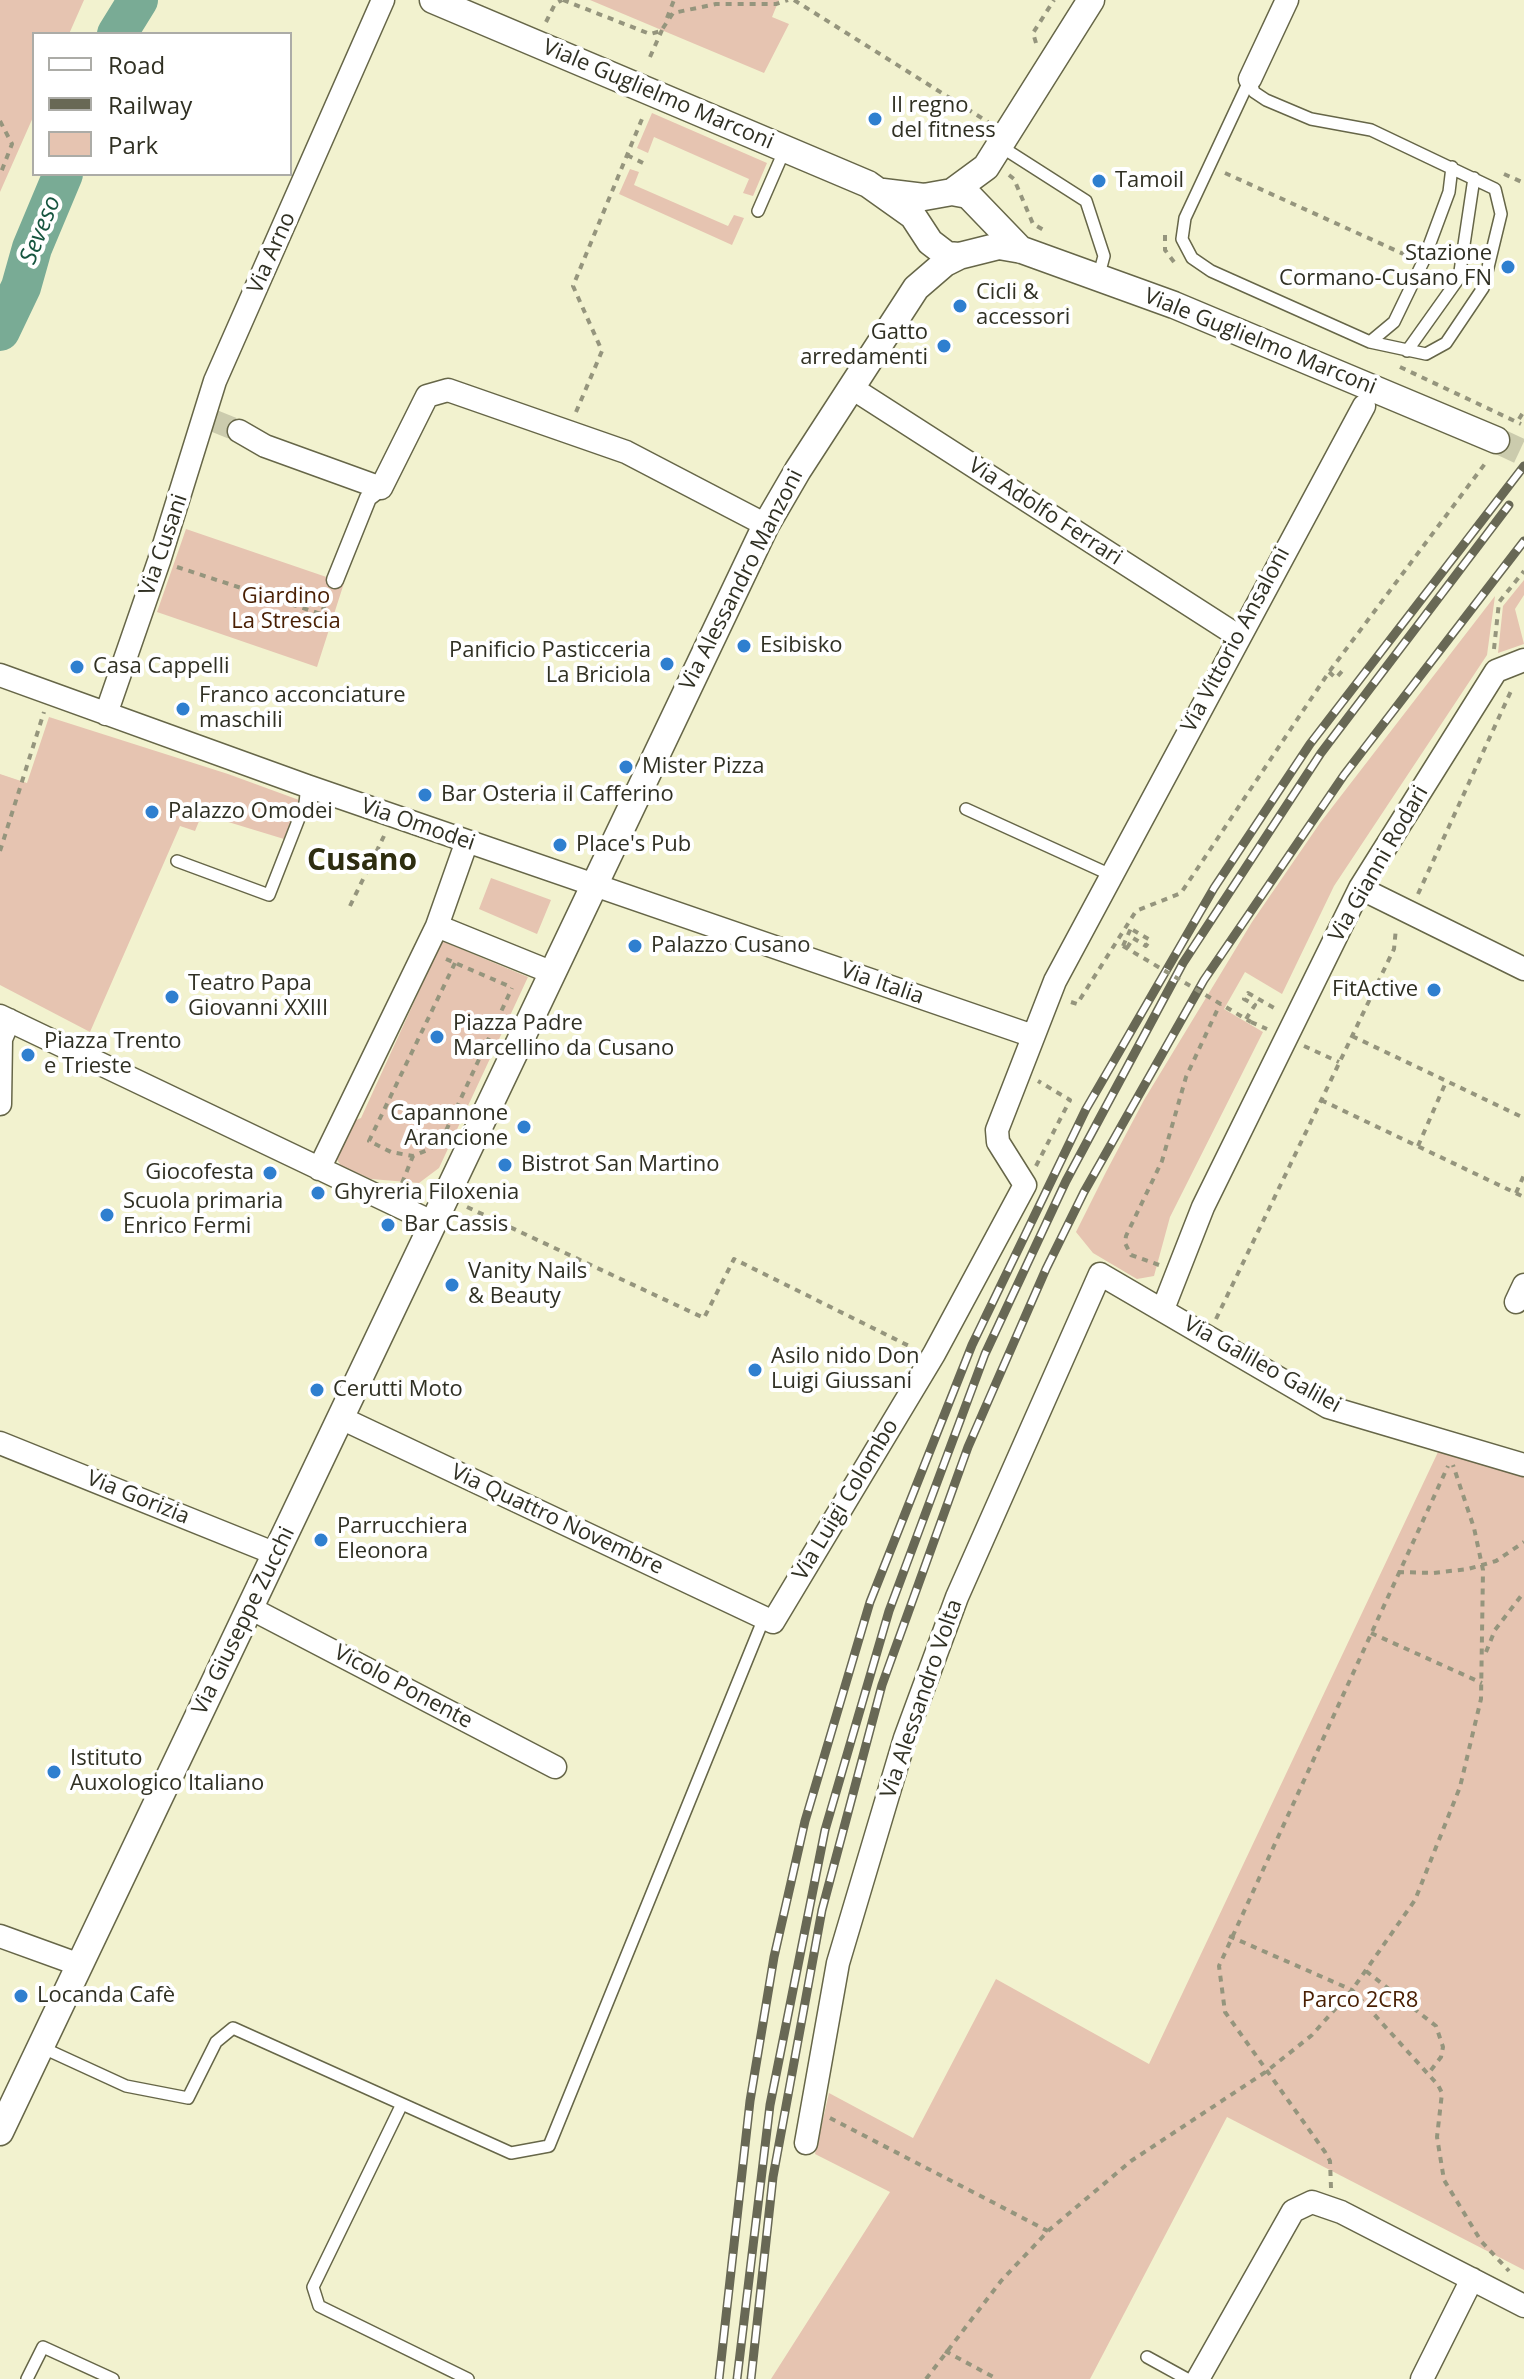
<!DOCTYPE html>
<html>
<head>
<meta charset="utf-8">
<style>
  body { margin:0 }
  #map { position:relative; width:1524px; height:2379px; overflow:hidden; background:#f2f2cf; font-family:"Open Sans",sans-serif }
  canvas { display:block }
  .legend { position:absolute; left:32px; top:32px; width:260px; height:144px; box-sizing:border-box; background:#fff; border:2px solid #acaca7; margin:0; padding:10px 14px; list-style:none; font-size:24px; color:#303023 }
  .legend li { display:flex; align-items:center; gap:16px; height:40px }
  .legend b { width:40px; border:2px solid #acaca7 }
</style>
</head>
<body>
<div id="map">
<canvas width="1524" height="2379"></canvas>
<ul class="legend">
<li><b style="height:10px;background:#fff"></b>Road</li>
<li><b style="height:10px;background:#686855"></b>Railway</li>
<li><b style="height:22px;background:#e6c4b1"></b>Park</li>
</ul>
</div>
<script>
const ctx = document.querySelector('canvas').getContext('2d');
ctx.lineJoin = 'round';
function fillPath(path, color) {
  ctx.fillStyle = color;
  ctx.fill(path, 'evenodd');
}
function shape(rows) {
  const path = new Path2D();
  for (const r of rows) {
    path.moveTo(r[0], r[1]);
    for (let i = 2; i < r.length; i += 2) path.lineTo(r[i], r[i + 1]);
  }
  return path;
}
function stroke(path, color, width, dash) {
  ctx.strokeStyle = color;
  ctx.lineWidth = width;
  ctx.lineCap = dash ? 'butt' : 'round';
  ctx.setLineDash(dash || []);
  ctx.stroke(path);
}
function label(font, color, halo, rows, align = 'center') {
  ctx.font = font + ' "Open Sans",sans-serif';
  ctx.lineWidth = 8;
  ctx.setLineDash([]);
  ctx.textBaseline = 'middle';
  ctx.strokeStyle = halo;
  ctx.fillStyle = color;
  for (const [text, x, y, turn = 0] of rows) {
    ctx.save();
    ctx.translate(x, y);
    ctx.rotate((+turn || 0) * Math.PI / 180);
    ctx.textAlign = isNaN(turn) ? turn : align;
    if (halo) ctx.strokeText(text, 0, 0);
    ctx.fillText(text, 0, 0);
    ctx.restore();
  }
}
const green = shape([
  [0,0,84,0,69,34,34,34,34,115,0,192],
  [590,0,779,0,772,17,789,24,764,73],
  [652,113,767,163,753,196,743,193,749,179,654,137,648,153,637,148],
  [630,169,639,172,634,185,728,226,734,215,744,218,732,245,619,194],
  [186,529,344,583,317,667,157,612],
  [1524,580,1524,595,1515,609,1524,644,1498,653,1503,606],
  [1495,596,1487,655,1334,886,1282,994,1245,972,1224,1009,1263,1032,1170,1217,1154,1276,1137,1279,1093,1253,1076,1232,1106,1172,1144,1100,1252,922,1320,823],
  [49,717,228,774,299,800,284,839,202,814,195,831,180,826,90,1032,0,985,0,774,27,783],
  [491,878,551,900,537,934,479,909],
  [442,941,528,977,439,1168,419,1183,371,1179,341,1166,333,1153,346,1124,361,1118],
  [1438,1452,1524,1477,1524,2270,1227,2117,1090,2379,771,2379,890,2192,815,2154,829,2093,913,2138,996,1979,1149,2064]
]);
const river = shape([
  [117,34,138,0],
  [0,331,21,287,32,248,63,174]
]);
const minorTunnel = shape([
  [212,420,239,431]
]);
const tertiaryTunnel = shape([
  [1496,440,1524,453]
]);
const path = shape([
  [563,0,650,34,661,31,673,13,716,4,776,4,788,0],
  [794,0,988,122],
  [667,18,674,0],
  [546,22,555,4,562,0],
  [1036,43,1033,33,1054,0],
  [650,57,662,30],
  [0,121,12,144,0,175],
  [627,155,643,163],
  [1225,173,1408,256],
  [1504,174,1524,183],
  [1009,175,1014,179,1033,224,1047,232],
  [1165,235,1165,250,1177,266],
  [1400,367,1521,424],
  [576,412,602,351,573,286,644,114],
  [1519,419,1524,411],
  [177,567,321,614,328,597],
  [1494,649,1499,602,1524,571],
  [1329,672,1336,678,1344,669],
  [0,851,44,712],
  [1418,894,1511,691],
  [350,906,384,836],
  [1123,946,1131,928],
  [1127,948,1133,938,1146,946,1150,940,1133,930],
  [446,959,511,987],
  [455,963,369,1141,391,1152,413,1156,430,1149,444,1135,512,988],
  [1071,1002,1077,1004,1136,911,1181,893,1329,672,1487,461],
  [1246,1019,1255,1005,1244,999,1248,993,1276,1009],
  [1251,1022,1267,1029],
  [1352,1036,1524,1118],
  [1304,1046,1339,1062],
  [1321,1100,1524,1197],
  [1418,1146,1446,1082],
  [1036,1166,1070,1100,1038,1081],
  [402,1183,413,1156],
  [1516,1193,1524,1175],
  [467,1207,704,1318,734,1259,911,1347],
  [1159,1265,1131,1255,1125,1243,1126,1236,1162,1161,1186,1077,1220,1004],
  [1216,1319,1394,949,1396,928],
  [1398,1572,1433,1573,1468,1569,1496,1561,1524,1542],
  [1371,1633,1482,1683],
  [1486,1652,1495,1630,1524,1592],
  [1229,1936,1352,1990,1438,2085,1442,2093,1437,2137,1444,2180,1481,2241,1509,2271],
  [1366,1971,1436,2026,1443,2047,1441,2057,1428,2074],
  [830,2118,1048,2231],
  [1331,2188,1330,2161,1325,2152,1225,2012,1219,1966,1448,1466],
  [945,2351,997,2379],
  [926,2379,1001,2281,1048,2231,1131,2161,1267,2071,1312,2035,1352,1990,1415,1900,1460,1787,1481,1699,1483,1570,1474,1528,1453,1465]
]);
const service = shape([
  [1250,79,1254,92,1266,100,1311,119,1371,130,1495,189,1501,214,1483,288,1446,343,1426,354,1370,342,1211,271,1192,258,1182,239,1185,218,1250,79],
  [1000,146,1086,201,1104,256,1098,278],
  [758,211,785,149],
  [1370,342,1394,322,1423,262,1449,192,1452,167],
  [1407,351,1459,278,1474,178],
  [966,809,1111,875],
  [177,861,269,895,305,803,307,786],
  [41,2047,126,2086,188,2098,216,2042,233,2028,511,2153,549,2146,764,1618],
  [402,2104,313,2287,319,2306,468,2379],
  [1147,2357,1187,2379],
  [27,2379,43,2347,113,2379]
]);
const pedestrian = shape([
  [335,580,368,498,381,488]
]);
const minor = shape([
  [1250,79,1287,0],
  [852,388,1238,636],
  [239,431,265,446,381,488,427,396,448,390,626,452,766,525],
  [0,675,307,786,1033,1036],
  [106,714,159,561,215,381,383,0],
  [1360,888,1524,969],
  [437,926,553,973],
  [0,1016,434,1223],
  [0,1104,1,1039,9,1020],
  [319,1169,437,926,467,841],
  [1516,1302,1524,1285],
  [1163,1309,1203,1207,1360,888,1496,671,1524,660],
  [341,1418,773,1622,934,1354,1025,1185,998,1142,997,1130,1055,981,1364,406],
  [0,1443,276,1554],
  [250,1608,555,1767],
  [0,1936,80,1965],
  [806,2143,838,1963,905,1738,957,1597,1100,1274,1328,1407,1524,1465],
  [1198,2379,1293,2211,1312,2202,1341,2212,1524,2306],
  [1422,2379,1472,2279]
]);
const tertiary = shape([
  [433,0,868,184,913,216,930,242,947,255,959,256,999,246,1022,250,1174,305,1496,440],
  [883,192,924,197,952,192,968,195,1021,250],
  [952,192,986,167,1091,0],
  [0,2132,766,525,798,470,916,288,945,263,959,256]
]);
const rail = shape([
  [719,2379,750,2101,774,1957,805,1821,870,1602,972,1345,1086,1109,1214,888,1310,744,1524,466],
  [737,2379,770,2105,825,1830,889,1611,985,1354,1066,1181,1183,963,1321,753,1509,505],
  [751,2379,773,2177,822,1910,882,1685,968,1447,1046,1269,1084,1192,1204,980,1344,775,1524,541]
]);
const pathBridge = shape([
  [1123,946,1251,1022]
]);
const markers = [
  [875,119,8,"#2f7fcf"],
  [1099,181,8,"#2f7fcf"],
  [1508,267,8,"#2f7fcf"],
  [960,306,8,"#2f7fcf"],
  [944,346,8,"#2f7fcf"],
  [744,646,8,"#2f7fcf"],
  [667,664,8,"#2f7fcf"],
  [77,667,8,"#2f7fcf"],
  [183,709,8,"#2f7fcf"],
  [626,767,8,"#2f7fcf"],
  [425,795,8,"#2f7fcf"],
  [152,812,8,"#2f7fcf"],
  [560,845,8,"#2f7fcf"],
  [635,946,8,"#2f7fcf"],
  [1434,990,8,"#2f7fcf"],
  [172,997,8,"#2f7fcf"],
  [437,1037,8,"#2f7fcf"],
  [28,1055,8,"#2f7fcf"],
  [524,1127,8,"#2f7fcf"],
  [505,1165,8,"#2f7fcf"],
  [270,1173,8,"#2f7fcf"],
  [318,1193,8,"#2f7fcf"],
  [107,1215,8,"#2f7fcf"],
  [388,1225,8,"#2f7fcf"],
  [452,1285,8,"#2f7fcf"],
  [755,1370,8,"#2f7fcf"],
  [317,1390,8,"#2f7fcf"],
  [321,1540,8,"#2f7fcf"],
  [54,1772,8,"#2f7fcf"],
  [21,1996,8,"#2f7fcf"]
];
const streetNames = [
  ["Viale Guglielmo Marconi",658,95,23],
  ["Via Arno",272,253,-66],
  ["Viale Guglielmo Marconi",1260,342,22],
  ["Via Adolfo Ferrari",1045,512,33],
  ["Via Cusani",164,545,-71],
  ["Via Alessandro Manzoni",742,580,-63],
  ["Via Vittorio Ansaloni",1236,640,-62],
  ["Via Omodei",418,825,19],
  ["Via Gianni Rodari",1379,864,-60],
  ["Via Italia",882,984,19],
  ["Via Galileo Galilei",1262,1365,29],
  ["Via Gorizia",138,1498,22],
  ["Via Luigi Colombo",846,1500,-59],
  ["Via Quattro Novembre",557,1520,25],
  ["Via Giuseppe Zucchi",244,1621,-64],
  ["Vicolo Ponente",403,1687,28],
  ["Via Alessandro Volta",922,1699,-71]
];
const poiNames = [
  ["Il regno",891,106],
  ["del fitness",891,131],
  ["Tamoil",1115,181],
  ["Stazione",1492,254,"right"],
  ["Cormano-Cusano FN",1492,279,"right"],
  ["Cicli &",976,293],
  ["accessori",976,318],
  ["Gatto",928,333,"right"],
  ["arredamenti",928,358,"right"],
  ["Esibisko",760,646],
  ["Panificio Pasticceria",651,651,"right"],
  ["La Briciola",651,676,"right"],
  ["Casa Cappelli",93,667],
  ["Franco acconciature",199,696],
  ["maschili",199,721],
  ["Mister Pizza",642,767],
  ["Bar Osteria il Cafferino",441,795],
  ["Palazzo Omodei",168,812],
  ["Place's Pub",576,845],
  ["Palazzo Cusano",651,946],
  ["Teatro Papa",188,984],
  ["Giovanni XXIII",188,1009],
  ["FitActive",1418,990,"right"],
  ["Piazza Padre",453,1024],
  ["Marcellino da Cusano",453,1049],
  ["Piazza Trento",44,1042],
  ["e Trieste",44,1067],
  ["Capannone",508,1114,"right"],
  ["Arancione",508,1139,"right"],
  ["Bistrot San Martino",521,1165],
  ["Giocofesta",254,1173,"right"],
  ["Ghyreria Filoxenia",334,1193],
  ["Scuola primaria",123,1202],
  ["Enrico Fermi",123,1227],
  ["Bar Cassis",404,1225],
  ["Vanity Nails",468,1272],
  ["& Beauty",468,1297],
  ["Asilo nido Don",771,1357],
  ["Luigi Giussani",771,1382],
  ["Cerutti Moto",333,1390],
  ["Parrucchiera",337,1527],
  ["Eleonora",337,1552],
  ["Istituto",70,1759],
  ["Auxologico Italiano",70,1784],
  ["Locanda Cafè",37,1996]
];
const parkNames = [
  ["Giardino",286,597],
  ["La Strescia",286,622],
  ["Parco 2CR8",1360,2001]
];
const waterNames = [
  ["Seveso",41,230,-68]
];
const districtNames = [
  ["Cusano",362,861]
];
fillPath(green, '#e6c4b1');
stroke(river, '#79ab95', 40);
stroke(minorTunnel, '#cbcbad', 22, [22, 11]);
stroke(tertiaryTunnel, '#cbcbad', 26, [26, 13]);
stroke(service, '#666648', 14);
stroke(pedestrian, '#666648', 19);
stroke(minor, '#666648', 25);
stroke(tertiary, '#666648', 29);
stroke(path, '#95957d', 4, [6, 6]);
stroke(service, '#fff', 11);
stroke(pedestrian, '#fff', 16);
stroke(minor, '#fff', 22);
stroke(tertiary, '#fff', 26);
stroke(rail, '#686855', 9);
stroke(rail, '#fff', 6, [18]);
stroke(pathBridge, '#95957d', 4, [6, 6]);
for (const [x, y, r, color] of markers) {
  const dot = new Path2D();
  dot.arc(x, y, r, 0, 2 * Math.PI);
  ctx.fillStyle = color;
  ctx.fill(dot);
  stroke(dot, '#fff', 3);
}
label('22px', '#303023', '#fff', streetNames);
label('22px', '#303023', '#fff', poiNames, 'left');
label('22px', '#4a2004', '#fff', parkNames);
label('italic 24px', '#16553f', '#fff', waterNames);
label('bold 30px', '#2e2d10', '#fff', districtNames);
</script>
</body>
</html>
